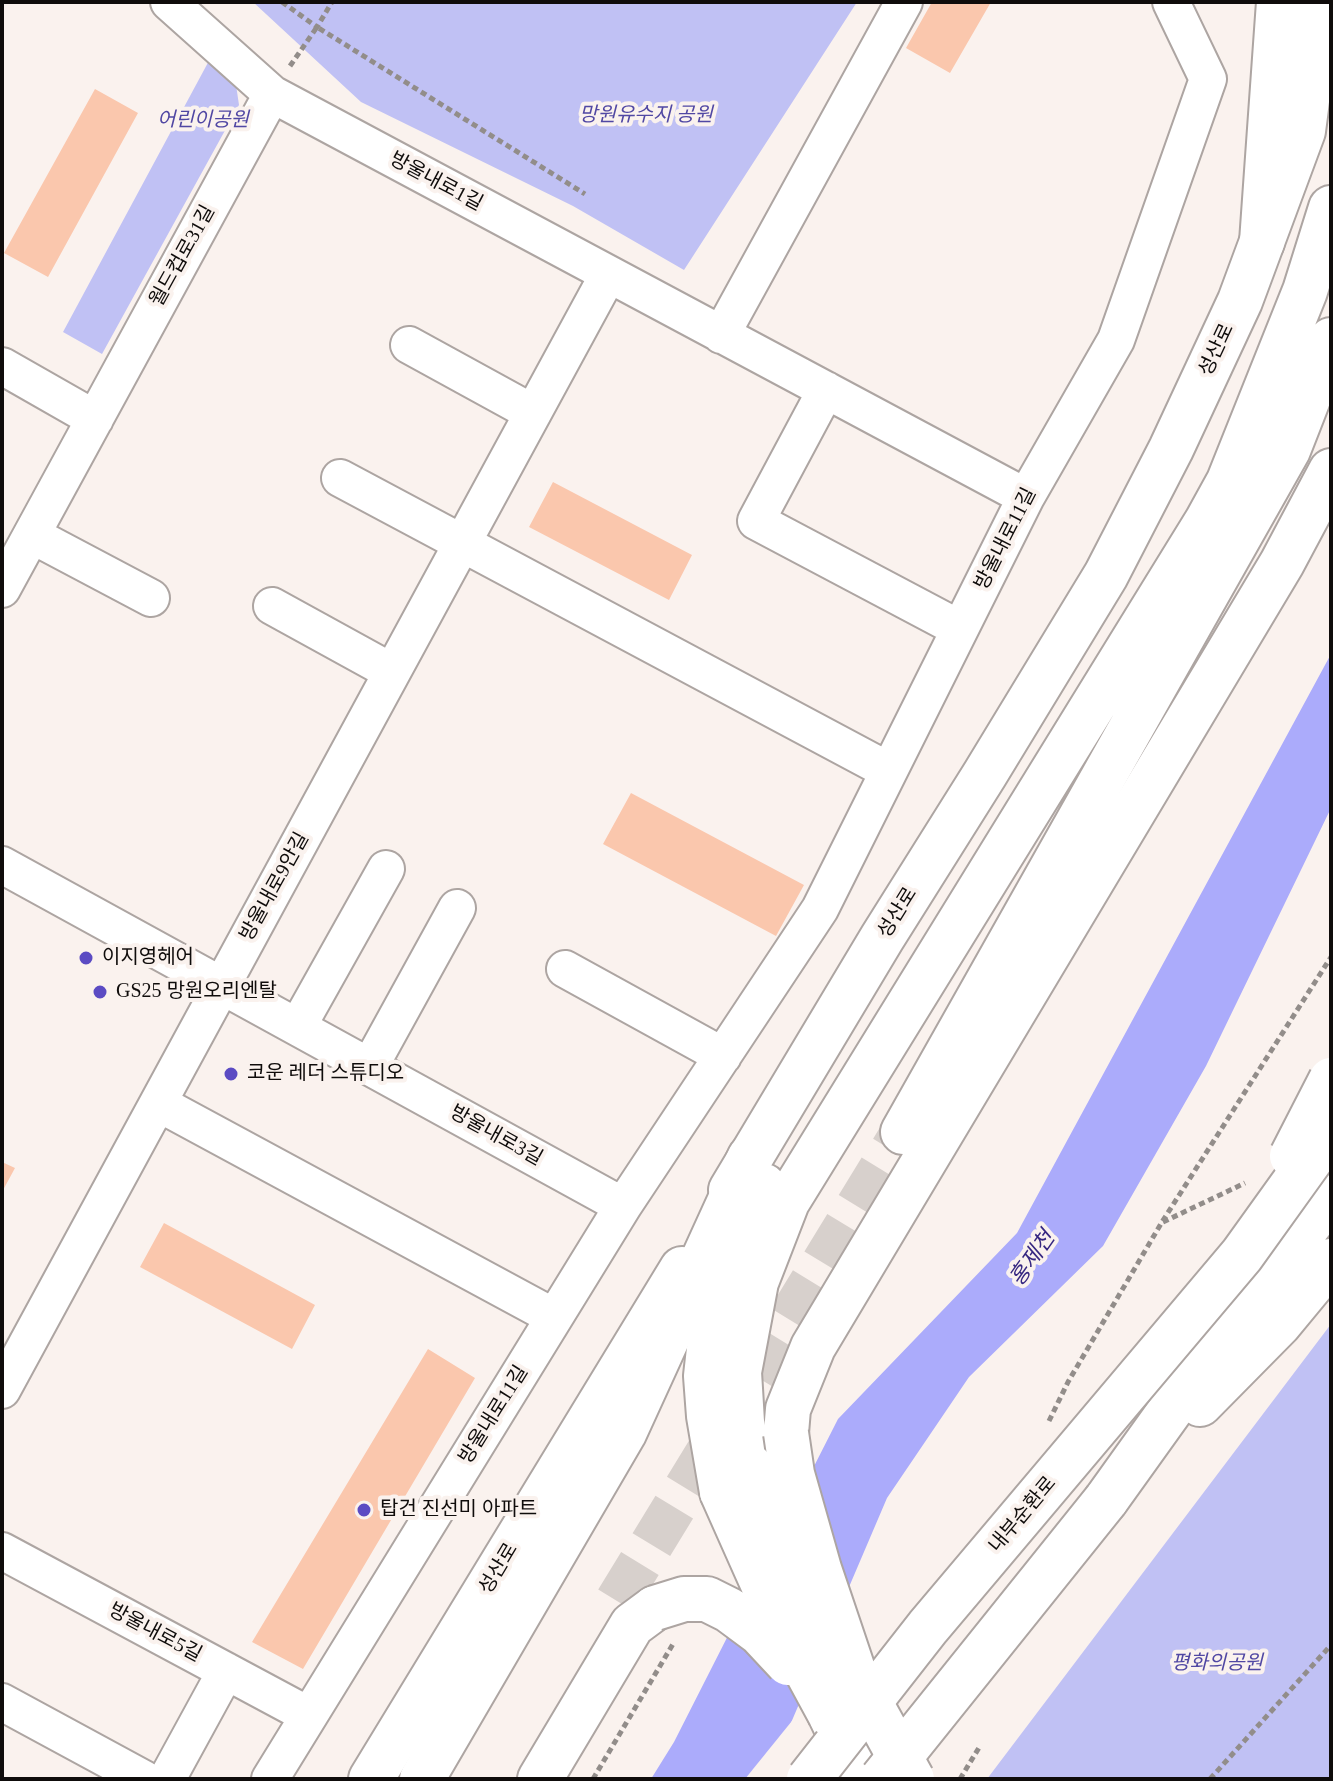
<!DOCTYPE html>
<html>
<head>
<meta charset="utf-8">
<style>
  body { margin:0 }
  #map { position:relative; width:1333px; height:1781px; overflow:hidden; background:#faf2ee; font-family:"Times New Roman",serif }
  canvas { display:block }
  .frame { position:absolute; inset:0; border:4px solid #0f0c0b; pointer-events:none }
</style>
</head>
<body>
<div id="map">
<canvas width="1333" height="1781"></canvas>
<div class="frame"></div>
</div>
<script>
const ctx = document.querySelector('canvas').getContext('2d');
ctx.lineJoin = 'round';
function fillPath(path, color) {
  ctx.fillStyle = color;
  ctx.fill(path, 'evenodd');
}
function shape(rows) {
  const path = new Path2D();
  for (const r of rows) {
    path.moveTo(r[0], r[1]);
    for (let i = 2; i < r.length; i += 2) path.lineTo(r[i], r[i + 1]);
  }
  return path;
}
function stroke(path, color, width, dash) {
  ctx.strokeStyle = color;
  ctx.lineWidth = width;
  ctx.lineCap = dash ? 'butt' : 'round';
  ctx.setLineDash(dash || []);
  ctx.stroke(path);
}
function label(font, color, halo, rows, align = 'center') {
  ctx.font = font + ' "Times New Roman","Noto Sans KR",serif';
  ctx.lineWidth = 8;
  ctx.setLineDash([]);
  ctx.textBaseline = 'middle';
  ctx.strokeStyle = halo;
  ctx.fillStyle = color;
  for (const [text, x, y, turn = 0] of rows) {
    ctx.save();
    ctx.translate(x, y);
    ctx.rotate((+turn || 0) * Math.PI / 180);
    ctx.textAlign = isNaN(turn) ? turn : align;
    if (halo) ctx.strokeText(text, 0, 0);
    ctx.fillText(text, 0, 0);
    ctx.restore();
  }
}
const green = shape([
  [253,2,857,2,684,270,573,206,361,102],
  [211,57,235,78,239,105,102,354,63,332],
  [1331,1324,1331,1779,987,1779]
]);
const water = shape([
  [1331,654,1331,808,1206,1066,1103,1246,969,1377,887,1498,767,1779,651,1779,674,1742,838,1419,1017,1233]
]);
const pier = shape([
  [800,1711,771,1779,745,1779]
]);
const building = shape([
  [932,2,991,2,950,73,906,48],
  [95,89,138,113,48,277,4,253],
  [553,482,692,555,669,600,529,527],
  [631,793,804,885,776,936,603,844],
  [2,1162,15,1168,2,1192],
  [164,1223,315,1305,292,1349,140,1267],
  [428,1349,475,1378,303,1669,252,1642]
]);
const majorTunnel = shape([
  [617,1601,903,1132]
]);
const path = shape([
  [282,2,317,27,332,2],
  [290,66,317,27,585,194],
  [1163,1222,1245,1183],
  [1049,1421,1068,1382,1162,1222,1331,957],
  [593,1779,673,1644],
  [960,1779,980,1746],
  [1210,1779,1331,1645]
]);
const minor = shape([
  [169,2,272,94,1026,497],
  [721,335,904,2],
  [409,345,533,413],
  [2,366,95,419],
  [826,390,756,521,960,629],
  [340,478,889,771],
  [32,535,151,598],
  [2,589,272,94],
  [272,606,392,672],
  [2,865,623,1206],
  [565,969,723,1056],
  [298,1026,386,869],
  [370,1066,457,908],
  [158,1103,554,1317],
  [2,1390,608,275],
  [2,1551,308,1715],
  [2,1702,144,1779],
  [167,1779,226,1671],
  [270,1779,623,1206,820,909,1026,497,1116,340,1208,79,1171,2]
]);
const major = shape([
  [903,1132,1288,450,1331,340],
  [731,1190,882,938,985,774,1106,575,1171,449,1240,301,1303,131,1320,2],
  [750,1466,742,1422,739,1372,756,1282,787,1202,1207,521,1229,481,1305,291,1331,208],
  [722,1492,709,1416,706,1376,711,1331,735,1248,764,1186],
  [830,1714,861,1779],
  [371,1779,682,1269],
  [540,1779,632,1625,655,1608]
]);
const highway = shape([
  [1262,242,1279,2],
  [1200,1404,1279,1324,1331,1261],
  [786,1433,788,1409,813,1347,1282,563,1331,471],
  [1106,1500,1250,1299,1331,1197],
  [422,1779,624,1433,750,1157]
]);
const majorBridge = shape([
  [750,1466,772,1525,912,1779],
  [722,1492,779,1620,830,1714],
  [655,1608,684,1599,707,1599,729,1610,760,1633,788,1663]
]);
const highwayBridge = shape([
  [1292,1156,1331,1080],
  [786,1433,792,1474,819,1569,852,1667],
  [809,1779,928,1627,1242,1255,1331,1131],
  [882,1779,1106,1500]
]);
const markers = [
  [86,958,8,"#5b4bc3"],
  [100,992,8,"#5b4bc3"],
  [231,1074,8,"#5b4bc3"],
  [364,1510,8,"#5b4bc3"]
];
const parkNames = [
  ["망원유수지 공원",646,116],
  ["어린이공원",203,121],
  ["평화의공원",1217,1664]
];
const streetNames = [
  ["방울내로1길",436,182,28],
  ["월드컵로31길",183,256,-61],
  ["성산로",1217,350,-65],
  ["방울내로11길",1006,539,-63],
  ["방울내로9안길",275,887,-61],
  ["성산로",898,913,-58],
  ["방울내로3길",496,1136,29],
  ["방울내로11길",494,1415,-58],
  ["내부순환로",1023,1515,-50],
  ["성산로",499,1569,-59],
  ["방울내로5길",155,1633,28]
];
const poiNames = [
  ["이지영헤어",102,958],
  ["GS25 망원오리엔탈",116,992],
  ["코운 레더 스튜디오",247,1074],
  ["탑건 진선미 아파트",380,1510]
];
const waterNames = [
  ["홍제천",1033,1259,-55]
];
fillPath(green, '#c0c1f4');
fillPath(water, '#ababfb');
fillPath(pier, '#faf2ee');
fillPath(building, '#fac7ad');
stroke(majorTunnel, '#d7d0cc', 44, [44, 22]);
stroke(minor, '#ada5a2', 40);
stroke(major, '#ada5a2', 48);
stroke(highway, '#ada5a2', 48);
stroke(path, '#928d8a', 5, [6, 4]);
stroke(minor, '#fff', 36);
stroke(major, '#fff', 44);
stroke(highway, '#fff', 44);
stroke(majorBridge, '#ada5a2', 48, []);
stroke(highwayBridge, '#ada5a2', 48, []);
stroke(majorBridge, '#fff', 44);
stroke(highwayBridge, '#fff', 44);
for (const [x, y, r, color] of markers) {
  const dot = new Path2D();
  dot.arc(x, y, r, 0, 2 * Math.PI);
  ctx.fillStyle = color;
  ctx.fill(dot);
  stroke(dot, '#faf2ee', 3);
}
label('italic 20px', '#5047a3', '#faf2ee', parkNames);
label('20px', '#0f0c0b', '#faf2ee', streetNames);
label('20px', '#0f0c0b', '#faf2ee', poiNames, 'left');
label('italic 22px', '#362781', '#faf2ee', waterNames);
</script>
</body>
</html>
